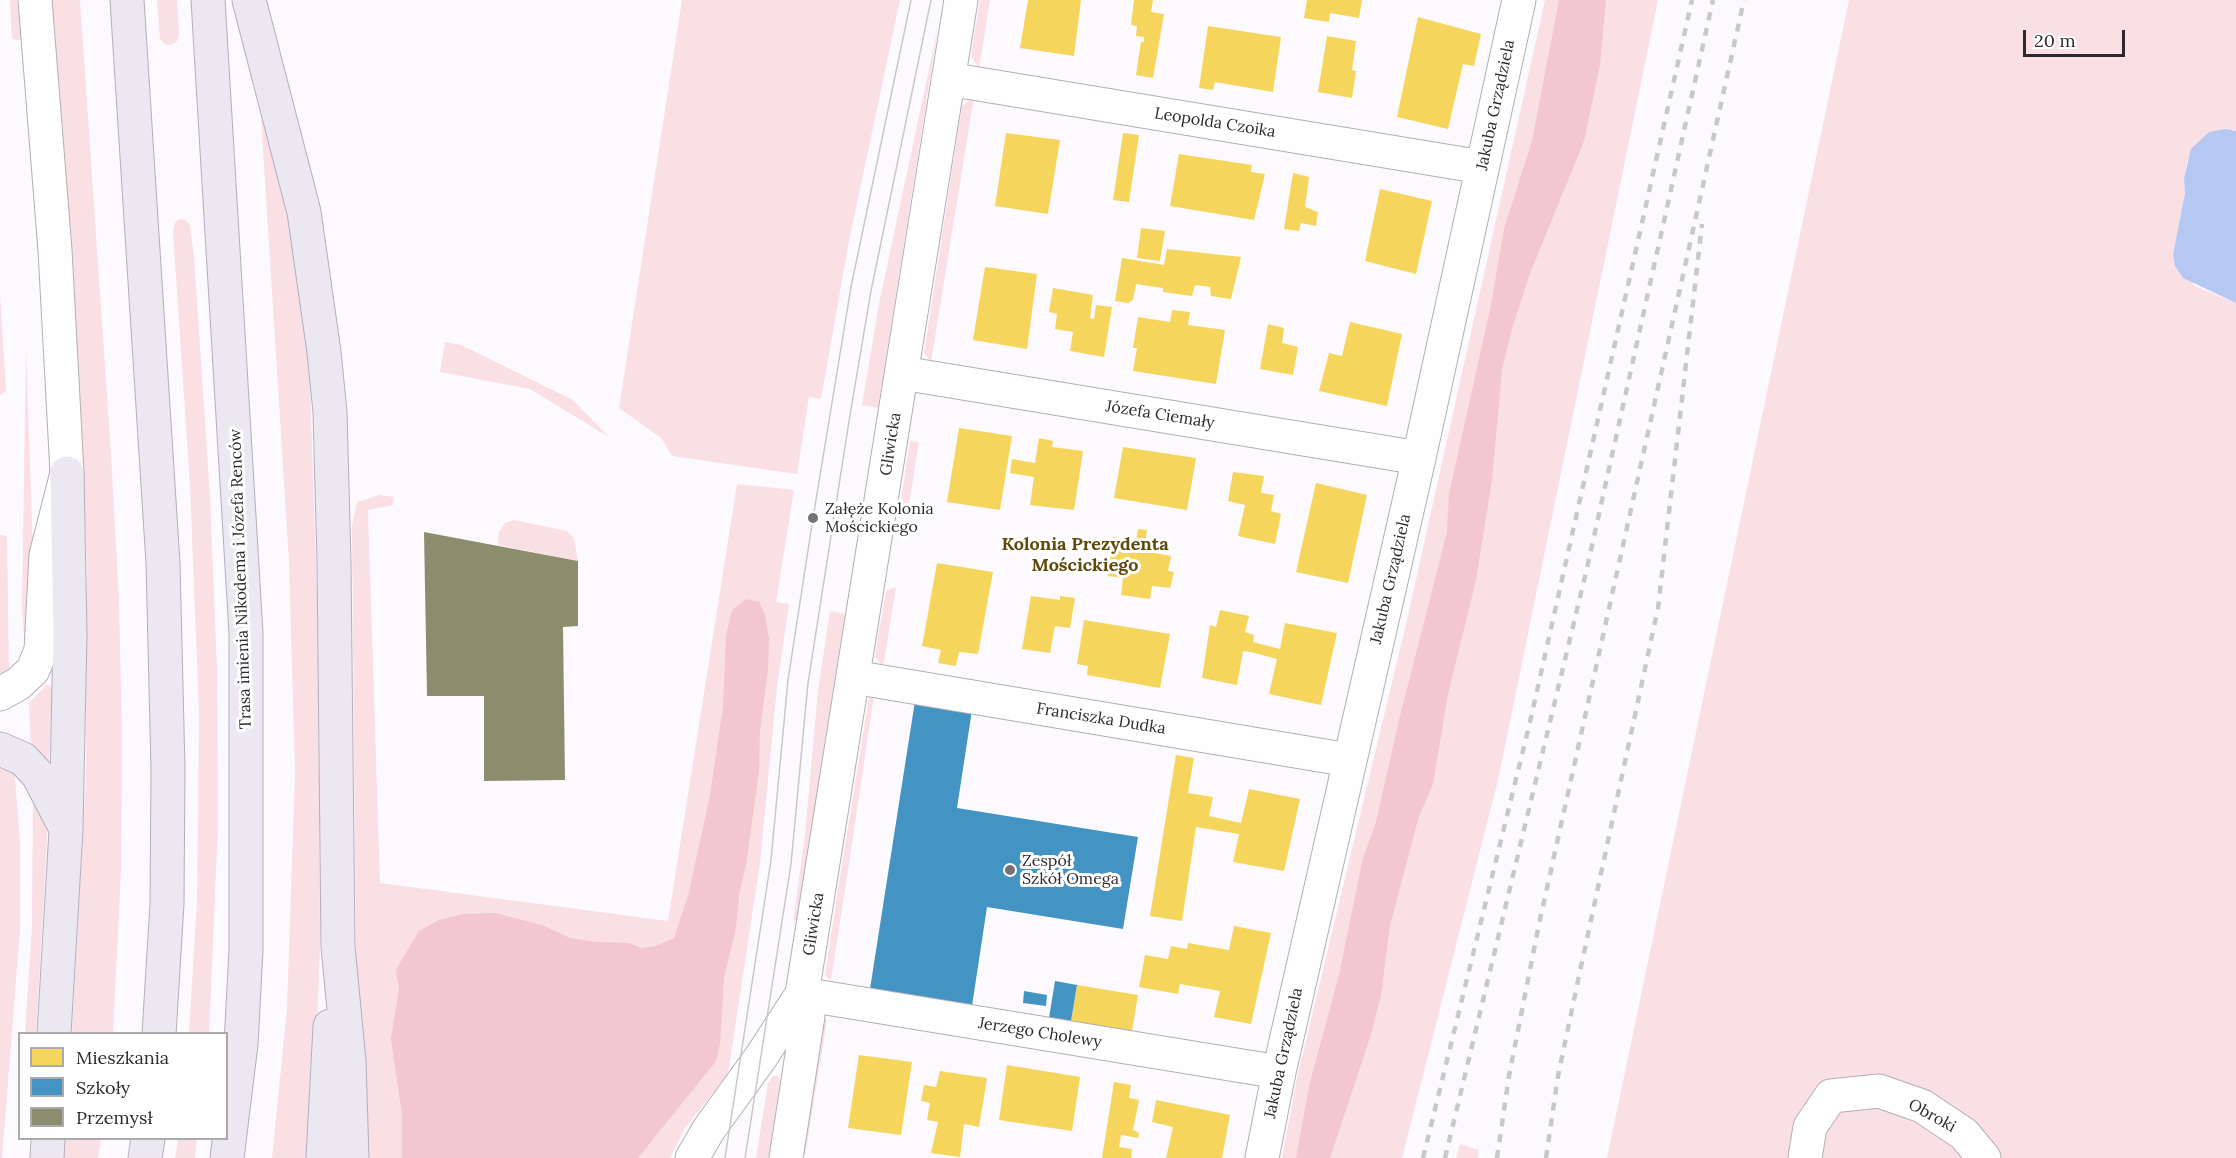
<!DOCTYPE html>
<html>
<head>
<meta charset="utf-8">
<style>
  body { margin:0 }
  #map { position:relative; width:2236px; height:1158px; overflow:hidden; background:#fcfafe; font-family:Lora,serif }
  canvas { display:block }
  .legend { position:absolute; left:18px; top:1032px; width:210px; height:108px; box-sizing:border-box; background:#fff; border:2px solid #aba9ab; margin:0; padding:8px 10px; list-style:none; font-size:18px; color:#2d292e }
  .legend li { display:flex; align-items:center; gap:12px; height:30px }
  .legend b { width:30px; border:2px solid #aba9ab }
  .scale { position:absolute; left:2023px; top:30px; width:102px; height:27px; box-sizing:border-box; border:3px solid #2d292e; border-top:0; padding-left:8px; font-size:18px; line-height:21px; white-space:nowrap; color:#2d292e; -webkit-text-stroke:4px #fff; paint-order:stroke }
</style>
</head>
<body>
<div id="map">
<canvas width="2236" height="1158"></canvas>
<ul class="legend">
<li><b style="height:16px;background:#f6d55c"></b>Mieszkania</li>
<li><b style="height:16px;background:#4393c3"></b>Szkoły</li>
<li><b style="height:16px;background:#8c8c6e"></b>Przemysł</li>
</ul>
<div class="scale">20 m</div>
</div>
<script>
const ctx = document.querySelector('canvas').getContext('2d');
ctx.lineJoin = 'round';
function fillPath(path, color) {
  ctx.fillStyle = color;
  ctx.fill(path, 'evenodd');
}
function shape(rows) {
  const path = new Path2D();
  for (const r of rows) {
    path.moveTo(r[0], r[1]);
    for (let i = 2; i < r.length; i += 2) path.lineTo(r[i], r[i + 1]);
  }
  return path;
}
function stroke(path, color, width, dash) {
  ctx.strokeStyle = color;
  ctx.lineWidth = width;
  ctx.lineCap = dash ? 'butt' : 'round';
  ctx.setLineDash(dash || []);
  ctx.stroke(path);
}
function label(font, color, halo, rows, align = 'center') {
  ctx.font = font + ' Lora,serif';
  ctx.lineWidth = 6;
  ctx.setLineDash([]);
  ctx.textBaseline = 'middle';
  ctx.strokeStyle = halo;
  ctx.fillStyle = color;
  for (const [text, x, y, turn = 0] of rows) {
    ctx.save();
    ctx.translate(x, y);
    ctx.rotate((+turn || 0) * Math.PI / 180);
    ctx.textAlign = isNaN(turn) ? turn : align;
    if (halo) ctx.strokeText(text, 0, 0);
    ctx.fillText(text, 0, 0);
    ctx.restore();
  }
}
const green = shape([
  [10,0,17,0,21,38,18,41,12,38],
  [52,0,80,0,111,454,119,600,122,737,121,871,113,1033,72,1033,86,778,87,566,73,260],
  [157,0,177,0,179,34,177,41,171,45,166,45,160,39],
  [682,0,900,0,849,241,821,399,809,397,797,474,672,456,661,438,619,408],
  [980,0,990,0,979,69,971,55],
  [1545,0,1658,0,1498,780,1402,1158,1282,1158,1297,1078,1407,620],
  [1849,0,2236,0,2236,131,2225,129,2187,161,2184,178,2185,193,2173,254,2195,286,2236,303,2236,1158,1607,1158],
  [938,27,878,408,862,405,879,304],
  [974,97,931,362,924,353,962,106],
  [261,117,265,118,287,200,309,353,318,629,320,948,312,1158,272,1158,287,1009,295,773,289,562],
  [179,219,185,220,190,225,194,257,210,496,217,670,218,825,209,1034,189,1033,197,900,199,714,190,485,173,232,175,222],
  [0,294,6,390,0,396],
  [445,342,461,345,573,400,609,437,530,389,440,372],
  [26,349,34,581,25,653,22,607],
  [910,441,919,442,908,510,900,506],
  [737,484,794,490,776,602,789,604,777,687,760,863,728,1074,685,1128,670,1158,366,1158,356,947,352,526,357,502,380,495,394,497,393,505,368,510,380,883,668,921],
  [514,520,567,531,574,538,578,561,498,545,499,532,505,523],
  [0,535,7,536,9,672,0,677],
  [896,587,883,668,875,655,886,591],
  [830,611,845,614,797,918,793,924,805,835,818,691],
  [47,684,52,688,49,761,31,748,29,703],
  [874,695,853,837,831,981,825,975,837,896,869,697],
  [0,759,14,766,20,842,20,930,2,1158,0,1158],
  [33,782,47,822,47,839,36,1033,25,1034,32,925],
  [818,1017,827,1020,805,1156,797,1150],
  [773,1076,778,1076,780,1080,770,1149,768,1158,756,1158,768,1083],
  [65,1139,101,1139,98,1158,64,1158],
  [178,1139,197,1139,195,1158,175,1158],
  [1460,1144,1479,1150,1478,1158,1456,1158]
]);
const forest = shape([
  [1559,0,1606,0,1600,65,1584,141,1529,276,1512,329,1502,370,1492,480,1476,580,1448,694,1433,784,1419,816,1390,925,1381,995,1371,1034,1330,1158,1296,1158,1310,1082,1339,975,1362,862,1376,822,1399,720,1447,532,1449,494,1491,305,1504,229,1532,141],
  [746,599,759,602,765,615,769,639,768,669,760,732,759,771,746,865,739,895,736,928,724,978,720,1044,716,1061,638,1158,402,1158,402,1115,391,1039,399,989,396,970,419,931,439,920,462,914,495,913,542,925,570,938,595,942,629,943,641,948,656,946,674,938,689,892,710,795,723,707,726,636,732,610]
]);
const water = shape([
  [2225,129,2236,131,2236,303,2183,278,2175,266,2173,254,2185,193,2184,178,2191,149,2209,132]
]);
const homes = shape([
  [1028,0,1081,0,1074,56,1020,48],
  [1134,0,1153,0,1151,12,1164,14,1153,78,1136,75,1141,42,1144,42,1144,37,1136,36,1137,26,1131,25],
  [1307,0,1362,0,1359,18,1330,13,1329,22,1304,18],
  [1418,17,1481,34,1474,66,1463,64,1448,129,1397,117],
  [1208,26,1281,37,1273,92,1215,82,1213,90,1199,88],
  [1327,36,1356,41,1352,70,1356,71,1352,98,1318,92],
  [1006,133,1060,140,1048,214,995,206],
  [1123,133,1139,135,1129,202,1113,200],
  [1179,154,1252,165,1251,172,1265,174,1254,220,1170,206],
  [1293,173,1309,177,1305,207,1318,212,1316,226,1301,223,1299,231,1284,229],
  [1380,189,1432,201,1416,274,1365,261],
  [1141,228,1165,231,1160,261,1137,258],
  [1167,249,1241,257,1231,299,1211,296,1210,287,1195,285,1192,296,1163,292,1163,288,1136,284,1133,300,1128,303,1115,301,1122,258,1164,265],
  [985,267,1037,274,1027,349,973,340],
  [1053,288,1093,295,1090,318,1094,319,1096,305,1112,307,1104,357,1070,351,1073,332,1055,329,1057,314,1049,312],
  [1172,310,1190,312,1188,325,1225,330,1216,384,1133,371,1137,348,1133,348,1138,317,1170,322],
  [1350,322,1402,334,1387,406,1319,391,1329,353,1342,356],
  [1268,324,1284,328,1282,343,1298,347,1293,375,1260,369],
  [959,428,1012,436,1000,510,947,502],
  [1039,438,1053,441,1052,447,1083,451,1074,510,1030,505,1034,477,1010,473,1012,459,1035,463],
  [1123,447,1196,458,1187,510,1114,498],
  [1233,472,1264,476,1261,493,1274,495,1271,511,1281,514,1275,544,1238,536,1245,505,1228,501],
  [1316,483,1367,495,1348,583,1296,572],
  [1138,529,1147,530,1144,551,1171,556,1168,571,1174,572,1170,588,1152,586,1150,599,1121,595,1123,578,1108,576,1113,537,1136,541],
  [937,563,993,572,978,654,959,652,956,666,938,663,941,650,922,646],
  [1031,596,1060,600,1060,596,1075,598,1070,628,1055,626,1050,653,1022,649],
  [1220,610,1249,616,1245,632,1254,635,1253,642,1280,649,1285,623,1337,633,1321,705,1269,694,1277,659,1251,652,1243,651,1237,685,1202,678,1210,625,1216,627],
  [1084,620,1170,634,1160,688,1087,675,1088,666,1077,664],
  [1176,755,1194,758,1188,793,1213,797,1209,816,1241,823,1249,789,1300,799,1284,871,1233,862,1239,834,1196,827,1182,921,1150,916],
  [1234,926,1271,933,1251,1024,1214,1017,1220,991,1180,984,1178,994,1139,987,1145,955,1168,959,1171,946,1187,949,1188,943,1229,950],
  [1077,985,1138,995,1132,1031,1071,1021],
  [859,1055,912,1062,901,1135,848,1128],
  [1007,1065,1080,1077,1072,1131,999,1120],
  [940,1071,987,1078,979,1127,964,1124,960,1157,931,1153,938,1122,927,1120,930,1103,921,1101,924,1085,936,1087],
  [1114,1082,1131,1085,1129,1098,1139,1100,1133,1130,1139,1133,1138,1138,1121,1135,1119,1147,1132,1149,1131,1158,1102,1158],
  [1156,1100,1230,1115,1222,1158,1166,1158,1173,1127,1152,1122]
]);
const schools = shape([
  [915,701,972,710,957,808,1138,837,1123,929,987,907,972,1006,870,989],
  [1055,981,1077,985,1071,1021,1049,1018],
  [1024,991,1047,995,1046,1006,1023,1003]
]);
const industry = shape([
  [424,532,578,561,578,626,563,627,565,780,484,781,484,696,427,696]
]);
const minor = shape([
  [948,79,1482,167],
  [902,373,1419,458],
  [853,677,1349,760],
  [0,694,18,684,33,670,41,650,46,555,67,473,55,250,35,0],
  [802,994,1279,1072],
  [692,1158,709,1129,761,1057,802,994],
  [786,1158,808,1016,802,994,961,0],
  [1262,1158,1279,1072,1419,458,1519,0],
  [1805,1158,1810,1127,1831,1096,1879,1091,1922,1106,1964,1134,1984,1158]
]);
const major = shape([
  [127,0,163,563,168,769,167,904,159,1034],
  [208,0,246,633,246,950,241,1044,227,1158],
  [249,0,304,212,324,352,330,412,334,561,338,947,349,1061,352,1158],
  [0,749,23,759,38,775,64,825],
  [54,1034,66,830,70,634,67,473],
  [47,1158,48,1138],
  [145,1158,148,1138],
  [323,1158,330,1026]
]);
const tram = shape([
  [725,1158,771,860,788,680,813,518,851,287,911,0],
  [745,1158,791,864,808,683,850,415,871,291,931,0]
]);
const rail = shape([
  [1423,1158,1530,722,1692,0],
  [1445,1158,1587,568,1713,0],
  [1497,1158,1509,1076,1539,924,1744,0],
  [1546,1158,1558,1076,1579,976,1658,608,1702,224]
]);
const markers = [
  [813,518,6,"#757277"],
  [1010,870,6,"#757277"]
];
const streetNames = [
  ["Jakuba Grządziela",1496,105,-78],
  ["Leopolda Czoika",1215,123,9],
  ["Józefa Ciemały",1160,415,9],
  ["Gliwicka",891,444,-81],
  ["Trasa imienia Nikodema i Józefa Renców",241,579,-92],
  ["Jakuba Grządziela",1391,579,-77],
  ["Franciszka Dudka",1101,719,9],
  ["Gliwicka",814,924,-81],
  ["Jerzego Cholewy",1040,1033,9],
  ["Jakuba Grządziela",1284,1053,-78],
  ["Obroki",1932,1116,29]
];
const poiNames = [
  ["Załęże Kolonia",825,509],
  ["Mościckiego",825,527],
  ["Zespół",1022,861],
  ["Szkół Omega",1022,879]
];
const neighbourhoodNames = [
  ["Kolonia Prezydenta",1085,545],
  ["Mościckiego",1085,566]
];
fillPath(green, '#fadfe4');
fillPath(forest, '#f2c7ce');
fillPath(water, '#b5c8f2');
fillPath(homes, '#f6d55c');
fillPath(schools, '#4393c3');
fillPath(industry, '#8c8c6e');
stroke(minor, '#b2afb4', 35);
stroke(major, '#b3aebe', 35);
stroke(minor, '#fffeff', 33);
stroke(major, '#ebe8f1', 33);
stroke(tram, '#c8c8c8', 1.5);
stroke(rail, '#c8c8c8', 4.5, [8, 8]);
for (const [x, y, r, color] of markers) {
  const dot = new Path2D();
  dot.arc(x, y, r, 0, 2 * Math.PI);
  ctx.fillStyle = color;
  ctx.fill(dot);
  stroke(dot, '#fff', 2);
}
label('16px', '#2d292e', '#fff', streetNames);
label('16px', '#2d292e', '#fff', poiNames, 'left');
label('bold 18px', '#5d490a', '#fff', neighbourhoodNames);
</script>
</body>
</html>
